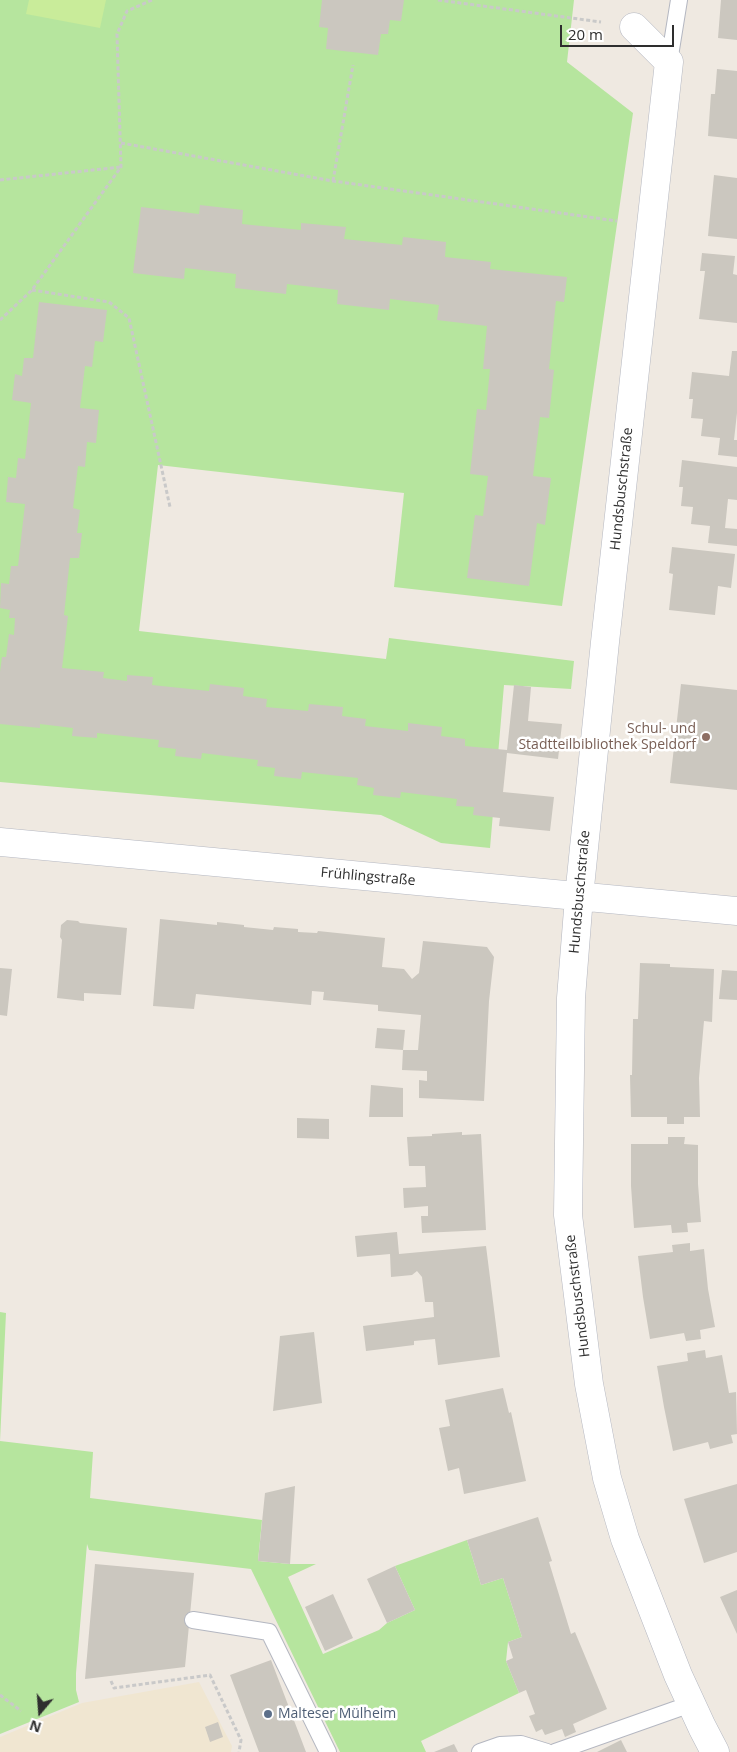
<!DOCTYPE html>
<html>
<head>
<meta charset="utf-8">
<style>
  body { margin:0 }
  #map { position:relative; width:737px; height:1752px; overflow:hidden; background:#efe9e1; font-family:"Open Sans",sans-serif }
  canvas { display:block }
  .north { position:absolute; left:15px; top:1687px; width:50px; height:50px; -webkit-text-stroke:4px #fff; paint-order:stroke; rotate:198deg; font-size:14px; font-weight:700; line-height:20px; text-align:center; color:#2e2e2e }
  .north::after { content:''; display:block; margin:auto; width:18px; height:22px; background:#2e2e2e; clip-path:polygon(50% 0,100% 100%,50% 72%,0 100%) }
  .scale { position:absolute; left:560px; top:25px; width:114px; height:22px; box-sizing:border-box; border:2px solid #2e2e2e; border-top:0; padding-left:6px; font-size:15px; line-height:18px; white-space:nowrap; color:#2e2e2e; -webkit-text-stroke:4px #fff; paint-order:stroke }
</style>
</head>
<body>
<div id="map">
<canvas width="737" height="1752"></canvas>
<div class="north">N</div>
<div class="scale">20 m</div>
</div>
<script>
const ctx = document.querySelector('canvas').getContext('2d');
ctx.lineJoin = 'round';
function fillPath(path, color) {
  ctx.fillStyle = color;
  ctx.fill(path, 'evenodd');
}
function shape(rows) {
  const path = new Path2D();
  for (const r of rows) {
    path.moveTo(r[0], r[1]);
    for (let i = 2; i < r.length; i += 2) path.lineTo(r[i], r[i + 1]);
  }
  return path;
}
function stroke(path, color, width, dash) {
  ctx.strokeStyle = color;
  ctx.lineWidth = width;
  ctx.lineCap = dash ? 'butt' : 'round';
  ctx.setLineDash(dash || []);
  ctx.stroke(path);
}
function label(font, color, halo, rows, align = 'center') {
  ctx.font = font + ' "Open Sans",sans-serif';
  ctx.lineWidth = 5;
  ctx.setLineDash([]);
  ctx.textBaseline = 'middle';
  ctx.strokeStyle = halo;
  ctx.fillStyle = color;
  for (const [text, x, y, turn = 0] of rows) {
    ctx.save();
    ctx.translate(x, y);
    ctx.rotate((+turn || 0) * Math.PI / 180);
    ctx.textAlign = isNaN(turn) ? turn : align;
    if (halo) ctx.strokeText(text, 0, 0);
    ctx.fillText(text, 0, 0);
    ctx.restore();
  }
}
const education = shape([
  [199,1682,232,1746,231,1752,0,1752,0,1737,82,1703]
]);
const green = shape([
  [0,0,574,0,567,62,633,113,562,606,394,587,404,493,158,465,139,631,386,659,389,638,574,661,571,689,504,685,490,848,441,843,381,815,0,782],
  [0,1312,6,1313,0,1441,93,1452,90,1498,262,1520,258,1561,290,1564,316,1564,288,1577,323,1654,379,1630,387,1623,415,1610,395,1566,467,1540,481,1585,503,1578,522,1637,508,1642,506,1661,519,1693,421,1741,426,1752,340,1752,251,1569,89,1550,87,1544,76,1673,76,1690,79,1702,0,1734]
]);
const pitch = shape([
  [29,0,106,0,100,28,26,14]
]);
const building = shape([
  [322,0,404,0,401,21,390,20,388,34,381,34,378,55,326,49,328,28,319,27],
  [721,0,737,0,737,40,718,38],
  [717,69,737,71,737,139,708,136,711,94,715,94],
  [714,175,737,178,737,239,708,236],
  [200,205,243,210,242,224,301,230,301,223,346,227,344,239,402,245,403,237,446,242,445,257,491,262,490,269,567,277,564,302,556,301,549,369,554,370,549,418,540,417,533,476,551,478,545,525,537,523,529,586,467,578,475,515,483,516,488,476,470,474,477,409,486,410,490,369,483,369,487,326,437,320,439,305,390,299,389,310,337,304,338,290,287,284,286,294,235,288,236,274,185,268,184,279,133,273,141,207,199,214],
  [702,253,735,256,733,274,737,275,737,323,699,319,705,271,700,271],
  [39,302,107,310,103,342,95,341,92,367,85,366,80,408,99,410,96,443,87,442,85,467,78,466,73,508,80,510,77,533,82,533,79,558,70,558,64,615,68,616,62,668,104,672,103,678,127,681,127,675,153,677,152,685,209,691,210,684,244,688,243,696,267,699,266,707,308,711,309,704,343,707,342,716,366,719,365,726,408,731,408,723,442,727,441,736,465,739,465,746,507,750,514,685,531,687,528,721,562,724,558,759,507,753,503,792,554,797,550,831,499,826,500,818,473,815,474,807,456,806,457,799,401,792,400,798,373,795,374,788,357,785,358,778,302,772,301,779,274,776,275,768,257,766,258,760,202,753,201,759,175,756,176,749,158,747,159,740,97,733,97,738,72,736,73,728,40,724,40,728,0,724,0,672,2,657,6,657,9,634,14,635,15,618,9,618,10,610,0,608,1,583,9,584,11,566,18,566,25,504,6,502,8,477,16,478,18,458,25,459,31,403,12,400,15,374,22,376,24,358,33,358],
  [732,351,737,351,737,413,734,440,737,440,737,457,718,455,720,438,701,436,703,419,691,418,693,399,689,399,692,372,729,376],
  [682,460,737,467,737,500,728,499,725,528,737,529,737,546,708,543,710,526,691,524,693,507,681,506,683,487,679,487],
  [672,547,735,554,731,588,718,586,715,615,669,610,673,574,669,573],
  [681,684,737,690,737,790,670,783],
  [160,919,217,925,217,922,244,925,244,927,273,930,274,927,298,929,298,932,317,933,318,931,385,938,382,967,404,969,412,979,419,973,423,941,487,947,494,957,489,1001,484,1101,419,1098,419,1080,427,1081,427,1071,402,1070,403,1050,418,1050,421,1015,378,1011,378,1005,323,1000,324,992,312,991,311,1005,196,994,194,1009,153,1006],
  [67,920,78,921,80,923,127,928,121,995,84,993,84,1001,57,998,62,940,60,937,61,925],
  [640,963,670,964,670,967,714,969,712,1022,704,1021,699,1078,700,1117,684,1117,684,1124,667,1124,667,1117,631,1117,630,1075,632,1075,633,1019,638,1019],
  [0,968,12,969,7,1016,0,1015],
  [722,970,737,971,737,1000,719,999],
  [377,1028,405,1030,403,1050,375,1048],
  [371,1085,403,1088,403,1117,369,1117],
  [297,1118,329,1119,329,1139,297,1138],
  [462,1132,462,1135,481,1134,486,1230,422,1233,421,1216,428,1216,428,1206,404,1208,403,1188,426,1187,425,1166,409,1166,407,1137,432,1136,432,1134],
  [668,1137,685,1137,684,1144,698,1145,698,1184,701,1222,687,1223,688,1232,672,1233,671,1225,634,1228,631,1186,631,1144,668,1144],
  [397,1232,399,1254,486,1246,500,1357,438,1365,435,1339,414,1341,414,1345,366,1351,363,1326,434,1317,433,1302,425,1302,422,1277,417,1271,412,1275,391,1277,390,1254,357,1257,355,1236],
  [690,1243,690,1251,704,1249,708,1289,715,1327,700,1330,701,1339,686,1341,684,1333,650,1339,643,1297,638,1256,673,1252,672,1245],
  [314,1332,322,1403,273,1411,280,1336],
  [705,1350,706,1358,722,1355,729,1393,736,1392,737,1434,731,1435,733,1443,710,1449,708,1442,673,1451,664,1407,657,1366,688,1361,687,1353],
  [503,1388,509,1413,511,1412,526,1481,464,1494,459,1468,448,1471,439,1428,450,1426,445,1400],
  [737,1484,737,1552,704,1563,684,1499],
  [295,1486,290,1564,258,1561,265,1493],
  [538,1517,552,1561,549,1562,571,1634,575,1632,607,1709,573,1724,576,1732,565,1737,562,1729,545,1735,542,1729,536,1732,529,1716,535,1714,526,1690,519,1693,506,1661,513,1658,508,1642,522,1637,503,1578,481,1585,467,1540],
  [95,1564,194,1573,185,1667,85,1679],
  [395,1566,415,1610,387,1623,367,1579],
  [737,1590,737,1634,720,1597],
  [333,1594,353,1638,325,1651,305,1607],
  [271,1660,306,1752,259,1752,230,1675],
  [218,1722,223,1737,210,1742,205,1727],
  [621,1740,627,1752,597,1752],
  [454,1744,458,1752,434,1752]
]);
const path = shape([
  [438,0,601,22],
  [121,143,333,181,617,221],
  [0,180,121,167],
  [333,181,353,65],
  [32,290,109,302,129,318,170,507],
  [0,320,32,290,121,167,117,34,127,11,152,0],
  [111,1681,114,1688,210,1675,241,1740,239,1752],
  [0,1695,21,1711]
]);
const service = shape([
  [669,62,679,0],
  [193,1620,269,1632,328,1752],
  [480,1752,500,1745,521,1744,547,1752],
  [555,1752,691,1704]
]);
const minor = shape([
  [634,27,669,62,605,642,579,897,571,998,568,1215,589,1384,607,1478,625,1539,678,1675,702,1727,715,1752],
  [0,842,737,911]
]);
const markers = [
  [706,737,5,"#8d6e63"],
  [268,1714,5,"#5c6f8a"]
];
const streetNames = [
  ["Hundsbuschstraße",622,489,-84],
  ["Frühlingstraße",368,877,5],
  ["Hundsbuschstraße",580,892,-85],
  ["Hundsbuschstraße",578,1296,-97]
];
const educationNames = [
  ["Schul- und",696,729],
  ["Stadtteilbibliothek Speldorf",696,745]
];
const serviceNames = [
  ["Malteser Mülheim",278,1714]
];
fillPath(education, '#f0e6d1');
fillPath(green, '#b6e59e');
fillPath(pitch, '#c9ec9a');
fillPath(building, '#cbc7bf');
stroke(service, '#b4b7c1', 18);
stroke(minor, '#b4b7c1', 29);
stroke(path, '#c9c9c9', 3, [4, 2.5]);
stroke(service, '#fff', 16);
stroke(minor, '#fff', 28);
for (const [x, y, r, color] of markers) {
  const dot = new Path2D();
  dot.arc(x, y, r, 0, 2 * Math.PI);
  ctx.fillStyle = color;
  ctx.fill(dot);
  stroke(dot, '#fff', 2);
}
label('14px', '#2e2e2e', '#fff', streetNames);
label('14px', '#785e54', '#fff', educationNames, 'right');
label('14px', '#4e5e75', '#fff', serviceNames, 'left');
</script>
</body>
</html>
